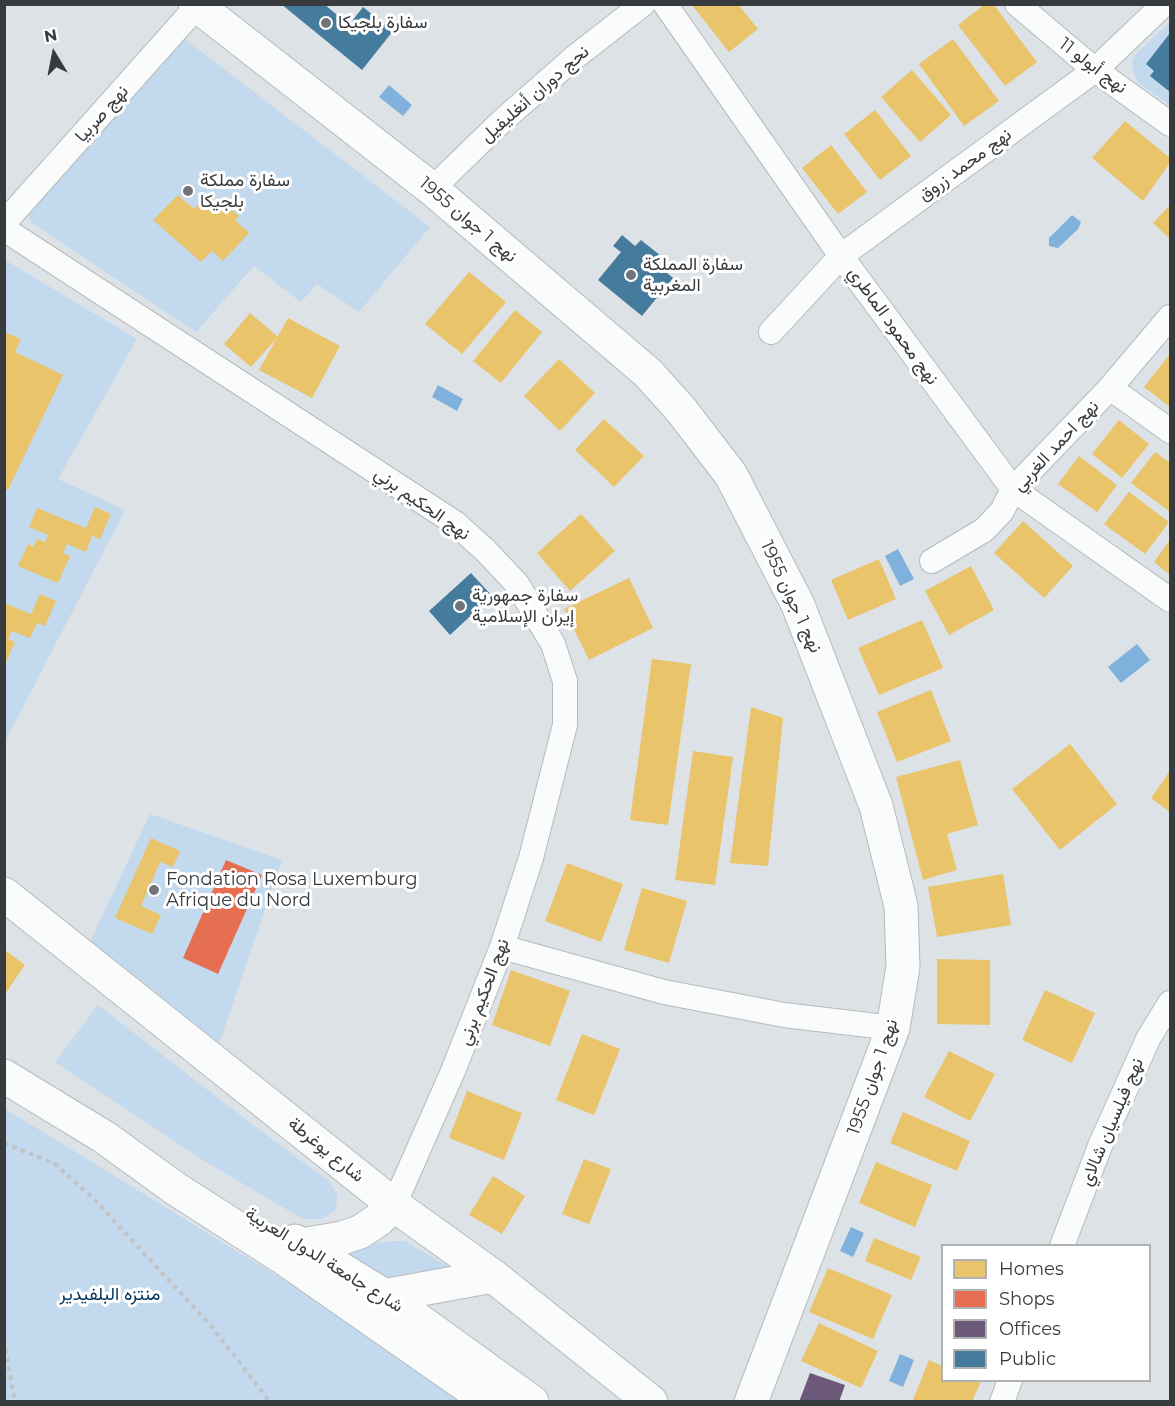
<!DOCTYPE html>
<html>
<head>
<meta charset="utf-8">
<style>
  body { margin:0 }
  #map { position:relative; width:1175px; height:1406px; overflow:hidden; background:#dde2e7; font-family:Montserrat,sans-serif }
  canvas { display:block }
  .frame { position:absolute; inset:0; border:6px solid #373b3e; pointer-events:none }
  .legend { position:absolute; left:941px; top:1244px; width:210px; height:138px; box-sizing:border-box; background:#fff; border:2px solid #afb1b2; margin:0; padding:8px 10px; list-style:none; font-size:18px; color:#373b3e }
  .legend li { display:flex; align-items:center; gap:12px; height:30px }
  .legend b { width:30px; border:2px solid #afb1b2 }
  .north { position:absolute; left:24px; top:24px; width:60px; height:60px; -webkit-text-stroke:4px #fff; paint-order:stroke; rotate:350deg; font-size:16px; font-weight:700; line-height:24px; text-align:center; color:#373b3e }
  .north::after { content:''; display:block; margin:auto; width:21px; height:27px; background:#373b3e; clip-path:polygon(50% 0,100% 100%,50% 72%,0 100%) }
</style>
</head>
<body>
<div id="map">
<canvas width="1175" height="1406"></canvas>
<div class="frame"></div>
<ul class="legend">
<li><b style="height:16px;background:#e9c46a"></b>Homes</li>
<li><b style="height:16px;background:#e76f51"></b>Shops</li>
<li><b style="height:16px;background:#6d597a"></b>Offices</li>
<li><b style="height:16px;background:#457b9d"></b>Public</li>
</ul>
<div class="north">N</div>
</div>
<script>
const ctx = document.querySelector('canvas').getContext('2d');
ctx.lineJoin = 'round';
function fillPath(path, color) {
  ctx.fillStyle = color;
  ctx.fill(path, 'evenodd');
}
function shape(rows) {
  const path = new Path2D();
  for (const r of rows) {
    path.moveTo(r[0], r[1]);
    for (let i = 2; i < r.length; i += 2) path.lineTo(r[i], r[i + 1]);
  }
  return path;
}
function stroke(path, color, width, dash) {
  ctx.strokeStyle = color;
  ctx.lineWidth = width;
  ctx.lineCap = dash ? 'butt' : 'round';
  ctx.setLineDash(dash || []);
  ctx.stroke(path);
}
function label(font, color, halo, rows, align = 'center') {
  ctx.font = font + ' Montserrat,Vazirmatn,sans-serif';
  ctx.lineWidth = 6;
  ctx.setLineDash([]);
  ctx.textBaseline = 'middle';
  ctx.strokeStyle = halo;
  ctx.fillStyle = color;
  for (const [text, x, y, turn = 0] of rows) {
    ctx.save();
    ctx.translate(x, y);
    ctx.rotate((+turn || 0) * Math.PI / 180);
    ctx.textAlign = isNaN(turn) ? turn : align;
    if (halo) ctx.strokeText(text, 0, 0);
    ctx.fillText(text, 0, 0);
    ctx.restore();
  }
}
const green = shape([
  [1170,22,1170,106,1139,83,1134,75,1132,63,1135,55],
  [185,39,430,227,359,312,317,284,301,302,254,266,196,332,32,223,27,214,29,206],
  [5,260,137,339,58,479,125,510,5,742],
  [150,814,282,860,218,1047,90,942],
  [98,1005,253,1125,329,1181,338,1196,335,1211,322,1219,303,1219,201,1159,55,1062],
  [4,1108,294,1286,468,1401,5,1401],
  [390,1241,405,1241,454,1270,389,1280,334,1252]
]);
const water = shape([
  [389,85,412,105,403,116,379,97],
  [1072,215,1081,222,1078,229,1058,248,1049,246,1049,238],
  [438,385,463,399,457,411,432,397],
  [898,549,914,579,900,586,885,556],
  [1137,644,1150,660,1121,683,1108,667],
  [851,1227,864,1233,853,1257,840,1251],
  [900,1354,914,1360,903,1387,889,1381]
]);
const homes = shape([
  [691,4,738,4,758,29,729,52],
  [985,4,993,4,1037,62,1005,86,958,25],
  [953,39,999,101,964,126,919,64],
  [912,70,951,115,920,142,881,97],
  [875,110,911,156,880,180,844,134],
  [1125,121,1170,158,1170,163,1143,201,1092,158],
  [831,145,867,192,838,214,802,168],
  [208,194,226,211,229,208,239,216,235,220,249,233,223,261,212,251,201,262,153,220,178,195,194,209],
  [1170,205,1170,239,1153,223],
  [469,272,506,302,462,354,425,324],
  [515,310,542,332,501,383,473,361],
  [250,313,278,337,251,367,224,344],
  [288,318,340,346,312,398,259,370],
  [4,332,21,339,15,352,63,375,8,490,4,488],
  [1170,354,1170,407,1144,387],
  [559,359,595,393,560,431,524,396],
  [604,419,644,456,614,487,575,450],
  [1119,420,1149,444,1122,478,1092,454],
  [1155,452,1170,463,1169,511,1131,483],
  [1079,456,1117,485,1097,512,1058,484],
  [1129,492,1169,522,1145,554,1104,524],
  [95,507,111,514,100,539,92,536,86,552,67,544,63,553,70,556,58,583,18,566,28,544,33,547,37,539,45,542,48,535,29,527,37,508,86,528],
  [581,514,615,551,570,591,537,553],
  [1023,521,1073,566,1044,598,994,553],
  [1170,540,1170,575,1154,562],
  [879,559,896,599,848,620,831,580],
  [971,566,994,610,949,635,925,591],
  [629,578,653,628,589,660,564,609],
  [40,594,56,601,45,626,37,623,30,638,12,631,8,639,15,642,4,667,4,603,31,614],
  [922,620,943,668,879,695,858,648],
  [652,659,691,664,668,825,630,820],
  [931,690,951,741,897,762,877,712],
  [751,707,783,718,768,866,730,863],
  [1070,744,1117,804,1060,850,1012,789],
  [693,751,733,757,715,885,675,880],
  [960,760,978,825,947,834,957,870,923,880,896,777],
  [1170,771,1170,812,1151,798],
  [151,838,180,851,173,867,160,862,141,906,161,915,152,934,115,918],
  [567,863,623,884,601,942,545,921],
  [1003,874,1011,925,937,937,928,887],
  [642,888,687,901,669,963,624,950],
  [5,950,25,965,5,994],
  [937,959,990,960,990,1025,937,1024],
  [511,970,570,991,550,1046,492,1025],
  [1045,990,1095,1013,1072,1063,1022,1040],
  [582,1034,620,1049,594,1115,556,1100],
  [949,1051,995,1074,970,1121,924,1097],
  [467,1091,522,1113,504,1160,449,1138],
  [903,1112,970,1141,957,1171,890,1143],
  [584,1159,611,1169,589,1224,562,1214],
  [876,1162,932,1185,915,1227,859,1203],
  [493,1176,525,1196,502,1234,469,1215],
  [874,1238,921,1257,911,1280,865,1261],
  [828,1268,892,1295,873,1339,809,1312],
  [819,1323,878,1351,861,1388,801,1361],
  [929,1360,942,1366,942,1380,981,1381,972,1402,912,1402]
]);
const shops = shape([
  [226,860,262,875,218,974,183,958]
]);
const offices = shape([
  [810,1373,845,1385,839,1402,799,1402]
]);
const public = shape([
  [281,4,324,4,349,25,363,7,393,31,362,70],
  [1170,33,1170,92,1150,76,1154,71,1146,64],
  [622,235,635,246,641,240,666,260,660,267,673,278,642,316,598,280,621,252,613,246],
  [471,573,492,596,450,635,429,611]
]);
const path = shape([
  [4,1143,55,1164,94,1199,212,1327,270,1402],
  [4,1340,15,1402]
]);
const street = shape([
  [665,4,841,256,1013,489,1170,600],
  [1017,4,1095,70,1170,124],
  [432,189,502,121,575,57,643,4],
  [4,223,199,4],
  [4,229,455,523,486,551,517,584,553,644,565,681,565,725,531,858,502,947,453,1071,394,1205],
  [771,332,841,256,1095,70,1164,4],
  [1110,388,1170,431],
  [932,561,984,530,1002,511,1013,489,1110,388,1170,317],
  [502,947,664,992,784,1015,893,1028],
  [1062,1246,1100,1146,1148,1039,1170,1003],
  [1002,1402,1010,1380]
]);
const secondary = shape([
  [195,4,432,189,648,373,682,411,731,475,798,605,876,806,901,906,903,967,893,1028,751,1402],
  [4,894,394,1205,493,1276,651,1402],
  [4,1076,104,1137,176,1189,282,1257,490,1402],
  [295,1241,385,1296,532,1402],
  [290,1247,342,1238,360,1232,378,1220,394,1205],
  [372,1298,493,1276]
]);
const markers = [
  [326,23,6,"#717579"],
  [188,191,6,"#717579"],
  [631,275,6,"#717579"],
  [460,606,6,"#717579"],
  [154,890,6,"#717579"]
];
const poiNames = [
  ["سفارة بلجيكا",338,23],
  ["سفارة مملكة",200,181],
  ["بلجيكا",200,202],
  ["سفارة المملكة",643,265],
  ["المغربية",643,286],
  ["سفارة جمهورية",472,596],
  ["إيران الإسلامية",472,617],
  ["Fondation Rosa Luxemburg",166,880],
  ["Afrique du Nord",166,901]
];
const streetNames = [
  ["نهج أبولو 11",1093,66,37],
  ["نحج دوران أنغليفيل",535,94,-41],
  ["نهج صربيا",102,114,-48],
  ["نهج محمد زروق",965,165,-36],
  ["نهج 1 جوان 1955",468,220,40],
  ["نهج محمود الماطري",893,326,54],
  ["نهج احمد الغربي",1056,446,-47],
  ["نهج الحكيم برني",422,504,35],
  ["نهج 1 جوان 1955",791,597,65],
  ["نهج الحكيم برني",484,992,-69],
  ["نهج 1 جوان 1955",873,1077,-71],
  ["نهج فيلسيان شالاي",1112,1122,-67],
  ["شارع يوغرطة",326,1150,39],
  ["شارع جامعة الدول العربية",324,1260,32]
];
const parkNames = [
  ["منتزه البلفيدير",110,1295]
];
fillPath(green, '#c3d9ee');
fillPath(water, '#80b0dc');
fillPath(homes, '#e9c46a');
fillPath(shops, '#e76f51');
fillPath(offices, '#6d597a');
fillPath(public, '#457b9d');
stroke(street, '#b6babe', 26);
stroke(secondary, '#b6babe', 35);
stroke(path, '#c2c3c4', 4, [4.5, 4.5]);
stroke(street, '#fafbfb', 24);
stroke(secondary, '#fafbfb', 33);
for (const [x, y, r, color] of markers) {
  const dot = new Path2D();
  dot.arc(x, y, r, 0, 2 * Math.PI);
  ctx.fillStyle = color;
  ctx.fill(dot);
  stroke(dot, '#fff', 2);
}
label('18px', '#373b3e', '#fff', poiNames, 'left');
label('18px', '#373b3e', '#fff', streetNames);
label('18px', '#003259', '#fff', parkNames);
</script>
</body>
</html>
